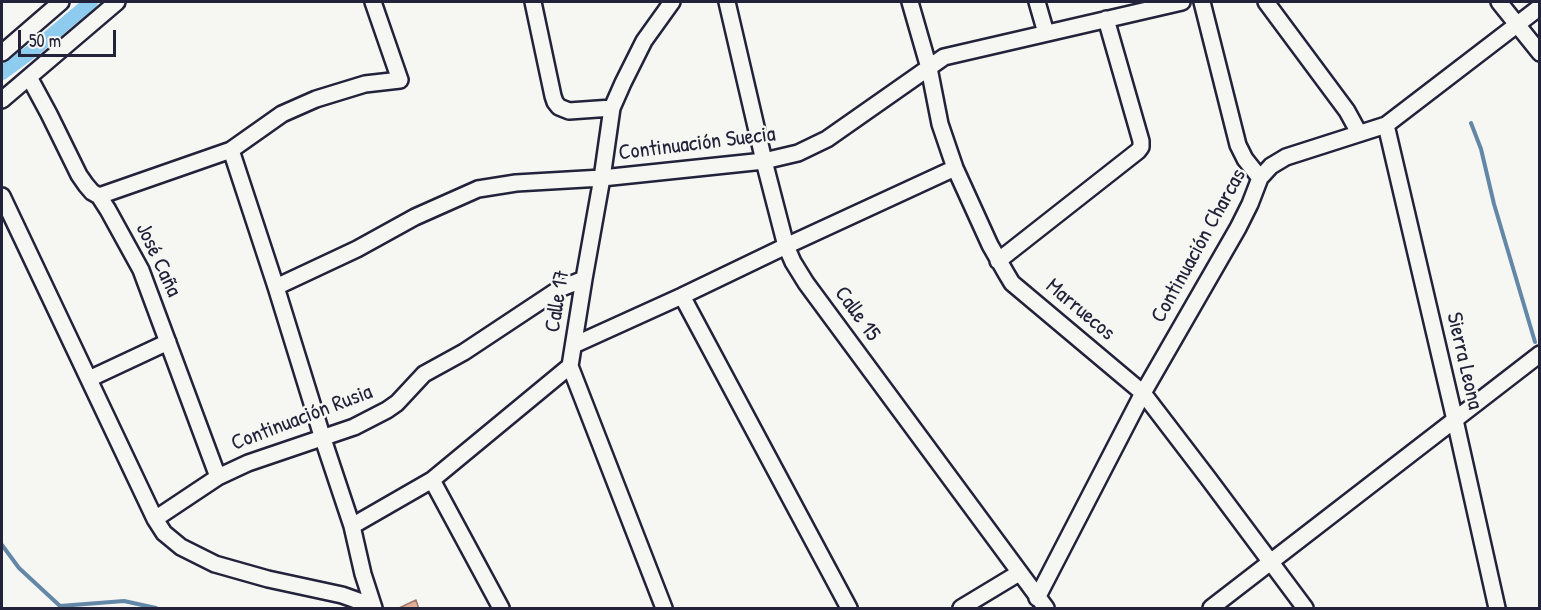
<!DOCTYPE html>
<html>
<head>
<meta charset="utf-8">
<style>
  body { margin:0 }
  #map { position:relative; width:1541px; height:610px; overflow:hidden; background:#f6f6f2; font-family:"Patrick Hand",sans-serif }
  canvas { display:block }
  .frame { position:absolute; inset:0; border:3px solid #22223b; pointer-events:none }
  .scale { position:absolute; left:18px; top:30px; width:98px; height:27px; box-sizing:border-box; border:3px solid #22223b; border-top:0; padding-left:8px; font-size:18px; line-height:21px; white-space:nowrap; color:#22223b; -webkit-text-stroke:4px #f6f6f2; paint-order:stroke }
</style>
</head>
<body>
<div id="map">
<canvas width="1541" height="610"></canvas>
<div class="frame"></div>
<div class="scale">50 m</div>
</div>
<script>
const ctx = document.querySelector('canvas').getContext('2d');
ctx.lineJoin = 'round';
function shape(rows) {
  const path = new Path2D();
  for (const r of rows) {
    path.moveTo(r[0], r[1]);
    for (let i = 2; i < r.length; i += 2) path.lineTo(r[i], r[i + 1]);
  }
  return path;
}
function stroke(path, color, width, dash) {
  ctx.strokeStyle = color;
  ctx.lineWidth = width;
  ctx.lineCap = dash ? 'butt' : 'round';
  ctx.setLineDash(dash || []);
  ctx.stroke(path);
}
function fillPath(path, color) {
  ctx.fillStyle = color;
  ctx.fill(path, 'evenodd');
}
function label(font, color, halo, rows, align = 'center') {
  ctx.font = font + ' "Patrick Hand",sans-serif';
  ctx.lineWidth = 5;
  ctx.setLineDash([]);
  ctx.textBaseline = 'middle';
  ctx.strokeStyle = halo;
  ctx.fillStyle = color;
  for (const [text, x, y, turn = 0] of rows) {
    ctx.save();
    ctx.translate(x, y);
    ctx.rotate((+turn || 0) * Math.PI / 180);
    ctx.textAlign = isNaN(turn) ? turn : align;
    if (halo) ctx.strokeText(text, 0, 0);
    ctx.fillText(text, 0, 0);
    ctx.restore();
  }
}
const stream = shape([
  [1471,123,1481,149,1494,204,1535,342],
  [2,545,19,568,60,606,124,601,156,608]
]);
const canal = shape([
  [2,73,36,48,91,2]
]);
const building = shape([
  [416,600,419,609,397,609,416,600]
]);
const minor = shape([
  [533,2,553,96,555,102,559,107,569,111,612,108],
  [727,2,764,161,786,246,793,262,806,283,1046,608],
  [910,2,929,68,940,124,955,168,990,245,1006,273,1012,283,1143,393,1208,478,1305,608],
  [1037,2,1046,33],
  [1202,2,1238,145,1245,159,1260,178],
  [1266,2,1347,111,1359,133],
  [1499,2,1540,53],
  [2,53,61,2],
  [29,77,49,114,79,175,86,185,92,192,99,196,108,210,141,270,218,477],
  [2,100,117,2],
  [1386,125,1455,420,1497,608],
  [231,150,276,287,323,439,352,526,363,574,374,608],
  [2,196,155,519,164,533,181,547,215,564,268,579,342,595,373,606],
  [99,196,231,150,282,114,316,99,365,84,400,80,373,2],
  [998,261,1138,151,1141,147,1141,141,1106,19],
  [276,287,357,249,415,217,478,189,516,183,602,178,764,161,798,153,827,139,944,57,1182,2],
  [682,296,849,608],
  [574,345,682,296,786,246,955,168],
  [89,379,168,342],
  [432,480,501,608],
  [155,519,218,477,248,463,354,427,387,410,397,403,424,374,464,352,559,289,584,279],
  [352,526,432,480,570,366],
  [1037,598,1143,393,1238,228,1250,204,1260,178,1271,166,1286,157,1386,125,1540,7],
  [664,608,570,366,584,279,602,178,612,108,623,83,644,41,672,2],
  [961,608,1019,573],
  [1211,608,1540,354]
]);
const streetNames = [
  ["Continuación Suecia",697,144,-7],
  ["Continuación Charcas",1199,246,-61],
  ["José Caña",158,260,65],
  ["Calle 17",558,301,-81],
  ["Marruecos",1080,310,40],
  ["Calle 15",857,314,54],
  ["Sierra Leona",1464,361,77],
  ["Continuación Rusia",302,418,-21]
];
stroke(stream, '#6388a7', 4);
stroke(canal, '#8eccef', 14);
fillPath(building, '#e3ae98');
stroke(building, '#9f7a6a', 1.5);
stroke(minor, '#22223b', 20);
stroke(minor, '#f6f6f2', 15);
label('22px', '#22223b', '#f6f6f2', streetNames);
</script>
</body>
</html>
